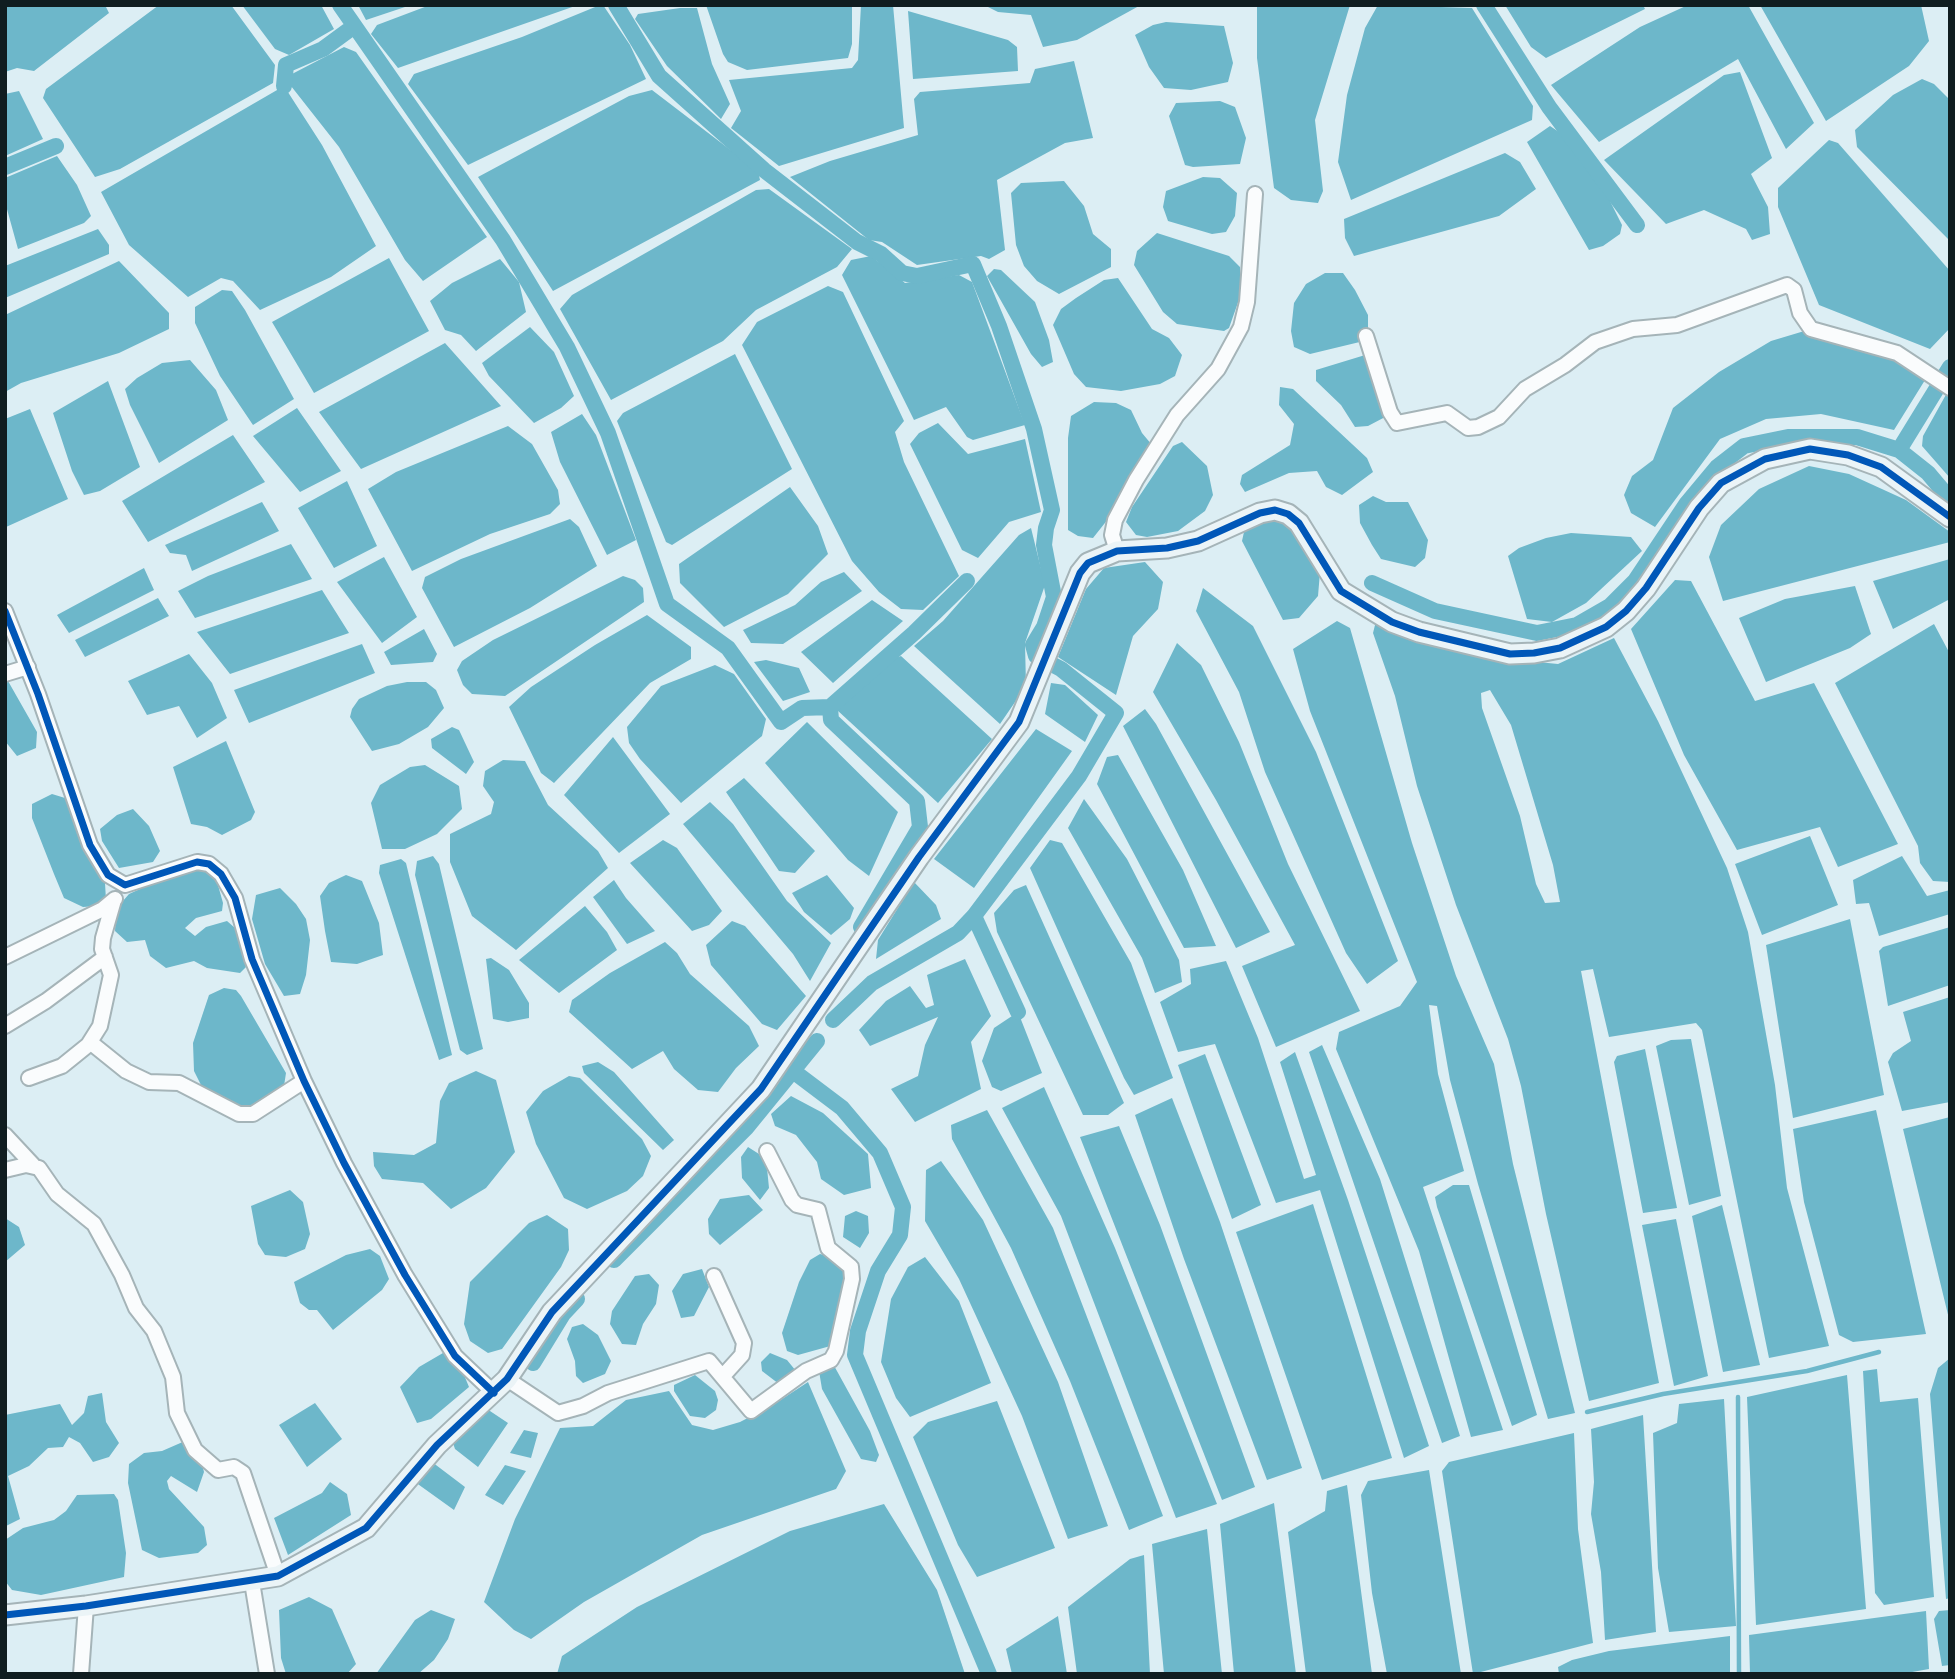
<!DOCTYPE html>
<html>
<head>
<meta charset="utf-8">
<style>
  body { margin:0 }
  #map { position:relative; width:1955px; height:1679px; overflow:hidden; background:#dceef4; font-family:"Source Sans 3",sans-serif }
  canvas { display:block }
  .frame { position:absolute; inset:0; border:7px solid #101d20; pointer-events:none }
</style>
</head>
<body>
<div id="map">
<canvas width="1955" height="1679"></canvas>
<div class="frame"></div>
</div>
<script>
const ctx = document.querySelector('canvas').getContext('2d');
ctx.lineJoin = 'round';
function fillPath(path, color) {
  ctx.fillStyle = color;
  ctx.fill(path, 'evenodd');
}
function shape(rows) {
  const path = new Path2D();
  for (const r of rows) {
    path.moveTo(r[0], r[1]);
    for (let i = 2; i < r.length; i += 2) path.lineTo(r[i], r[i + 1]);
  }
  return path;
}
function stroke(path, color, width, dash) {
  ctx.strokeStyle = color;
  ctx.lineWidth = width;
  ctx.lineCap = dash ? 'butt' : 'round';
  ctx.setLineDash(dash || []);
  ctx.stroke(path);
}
const water = shape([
  [5,5,105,5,109,13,34,71,17,68,5,72],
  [159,5,231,5,275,65,273,83,120,169,95,177,43,98,46,89],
  [242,5,321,5,334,29,289,55,275,49],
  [358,5,411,5,366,20],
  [430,5,578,5,398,68,371,34,377,25],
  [600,5,603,5,630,45,646,79,468,165,408,84,414,74,522,37],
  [706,5,852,5,852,44,848,58,747,70,728,62,723,54],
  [861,5,893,5,904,128,779,166,731,128,741,111,729,80,852,68,858,60],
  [984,5,1139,5,1139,6,1077,40,1043,47,1031,15,998,12],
  [1257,5,1350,5,1315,120,1323,191,1318,203,1291,200,1274,188,1257,58],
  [1378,5,1472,8,1533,106,1532,120,1351,200,1338,162,1347,95,1365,28],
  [1505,5,1643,5,1645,9,1546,58,1531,47],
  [1688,5,1748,5,1814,123,1786,149,1738,59,1599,142,1551,85,1640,27],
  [1760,5,1921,5,1929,41,1909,66,1826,121],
  [680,8,697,8,712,64,730,104,721,119,667,66,635,19,638,14],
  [908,11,1008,40,1017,47,1018,71,913,79],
  [1166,22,1224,26,1233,63,1228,82,1191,90,1164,88,1149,67,1135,35,1153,25],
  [344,47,356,52,487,237,423,281,405,260,339,147,291,86,292,74],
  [1074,61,1093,138,1065,143,997,180,1005,250,989,259,981,256,917,265,882,242,869,240,790,177,830,161,918,135,914,99,920,92,1030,83,1035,69],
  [1740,72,1772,158,1751,174,1768,207,1770,234,1752,240,1746,229,1704,210,1666,224,1604,160,1724,75],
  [1922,79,1934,84,1950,100,1950,241,1857,147,1855,130,1893,95],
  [284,86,322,145,376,246,331,277,260,310,233,281,221,278,188,297,129,245,101,192],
  [652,90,758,171,760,180,553,291,478,177,629,96],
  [19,91,43,139,5,156,5,94],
  [1220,101,1235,107,1246,138,1240,164,1193,167,1185,165,1169,116,1176,103],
  [1550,126,1559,132,1609,199,1622,225,1620,234,1603,246,1589,250,1527,142],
  [1829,140,1838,143,1950,271,1950,328,1930,349,1819,305,1778,207,1778,188],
  [1505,153,1520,162,1536,189,1499,216,1354,256,1345,238,1344,219],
  [57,156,77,185,91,216,84,223,18,249,5,202,5,178],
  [1203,177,1220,178,1237,193,1235,216,1226,232,1212,234,1168,221,1163,207,1166,191],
  [1064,181,1084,206,1093,234,1111,249,1111,267,1059,294,1037,281,1024,266,1016,245,1011,193,1021,183],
  [769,189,852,249,837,267,756,310,723,341,611,400,560,309,572,295,756,190],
  [98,229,109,245,109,254,5,298,5,266],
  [1157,233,1229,256,1240,267,1241,294,1229,328,1224,331,1177,324,1163,312,1134,265,1137,251],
  [871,256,905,283,959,275,972,282,1025,425,973,440,967,437,946,407,914,420,842,275,851,260],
  [389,258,429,331,314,393,272,322],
  [500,259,519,282,526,312,476,351,461,335,445,330,430,301,452,283],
  [119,261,169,313,169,329,119,353,21,383,5,392,5,315],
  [994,269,1001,270,1035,302,1049,340,1053,362,1042,367,1031,354,987,276],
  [1325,273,1343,273,1355,290,1368,315,1368,340,1310,354,1294,347,1291,331,1294,303,1306,284],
  [1118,278,1152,329,1169,338,1182,355,1175,376,1160,384,1121,391,1086,387,1074,374,1053,325,1061,309,1076,298,1104,280],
  [828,286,843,292,904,421,895,432,904,462,959,576,923,610,901,609,879,592,852,561,742,345,757,322],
  [222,290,232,291,245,310,294,399,253,425,220,376,195,323,195,307],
  [530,327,554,352,574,396,561,408,534,423,489,376,482,363],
  [1811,329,1930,372,1894,430,1821,414,1766,419,1720,439,1655,527,1631,513,1624,495,1632,476,1653,460,1673,408,1719,372,1771,341],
  [445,343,501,406,361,469,319,412],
  [1375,352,1381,361,1393,403,1387,416,1368,426,1355,427,1341,405,1316,381,1316,370],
  [735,354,792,469,672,545,666,542,617,421,623,413],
  [190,360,216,390,228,420,159,463,130,405,125,389,137,378,162,363],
  [108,381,140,467,100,491,84,495,72,471,53,413],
  [1280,387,1293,389,1367,458,1373,472,1342,495,1326,487,1317,471,1289,473,1245,492,1240,484,1242,475,1290,445,1294,424,1279,405],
  [1948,391,1950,392,1950,478,1922,446,1923,436],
  [1094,402,1116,403,1131,410,1142,433,1152,445,1127,480,1116,509,1093,538,1078,536,1068,530,1068,438,1071,416],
  [297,408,341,471,300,492,253,436],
  [30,409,68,499,6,527,5,419],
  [582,414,596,435,636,540,607,555,560,462,551,432],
  [938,423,968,454,1025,439,1041,512,1009,522,978,558,962,550,910,444,919,433],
  [508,426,532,444,558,490,560,504,550,514,490,534,412,571,368,489,396,472],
  [233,435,265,482,148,542,122,501],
  [1182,442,1207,466,1213,495,1205,511,1178,531,1147,537,1136,535,1126,522,1132,507,1173,446],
  [1809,466,1849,474,1906,500,1950,532,1950,542,1723,601,1709,557,1721,525,1759,489],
  [347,481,377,546,334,568,298,508],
  [790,487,818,526,828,554,788,594,724,627,680,583,679,564],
  [1373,496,1386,502,1408,502,1428,540,1425,558,1415,567,1381,559,1372,545,1360,523,1359,505],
  [262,502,279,531,192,571,186,555,170,553,165,545],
  [570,519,579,527,597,566,530,608,454,647,422,588,425,577,461,559],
  [1274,519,1294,526,1320,572,1318,596,1299,618,1283,620,1242,541,1244,532,1250,525],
  [1031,528,1045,585,1025,643,1026,686,1000,724,914,646,943,621,1019,535],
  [1571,533,1631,537,1642,551,1586,603,1552,622,1527,619,1508,556,1519,548,1546,538],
  [291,544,312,579,195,618,178,591,208,576],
  [384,557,417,617,382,643,337,582],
  [1950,559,1950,599,1893,629,1873,581],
  [1145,562,1163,582,1158,609,1133,636,1116,695,1058,657,1086,589,1104,568],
  [144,568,154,590,69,633,57,615],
  [844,572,862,591,783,644,751,643,743,630,795,605,821,582],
  [623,576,635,580,643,588,644,602,505,696,472,694,463,685,457,670,462,661,493,640],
  [1675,580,1691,581,1755,701,1814,683,1898,844,1838,867,1820,827,1737,850,1684,755,1631,629],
  [1855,586,1871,634,1850,648,1766,682,1739,618,1785,599],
  [1203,588,1253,626,1316,752,1398,961,1367,984,1346,953,1265,772,1239,692,1196,611],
  [322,590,349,633,230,674,197,632],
  [158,598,169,616,85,657,75,640],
  [872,600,903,621,833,683,801,652],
  [647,615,691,647,691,659,650,683,554,783,541,773,509,707,531,687,595,645],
  [1337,621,1350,628,1412,843,1456,976,1494,1064,1513,1164,1575,1413,1548,1419,1478,1184,1450,1080,1437,1006,1429,1005,1438,1074,1464,1171,1423,1187,1503,1430,1471,1437,1419,1251,1336,1049,1339,1032,1400,1006,1417,982,1310,711,1293,649],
  [1376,621,1507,659,1558,664,1614,638,1658,721,1727,868,1748,932,1775,1085,1787,1188,1829,1346,1769,1358,1702,1030,1696,1023,1609,1037,1593,969,1581,971,1659,1383,1589,1401,1546,1214,1521,1086,1508,1039,1456,905,1417,786,1395,696,1373,633],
  [1490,690,1511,725,1553,865,1560,902,1545,903,1536,884,1520,816,1482,708,1481,693],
  [1934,624,1950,654,1950,882,1933,881,1920,863,1918,846,1835,683],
  [424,629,437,654,433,662,391,665,384,652],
  [1177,643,1201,665,1239,742,1288,864,1360,1011,1276,1047,1242,966,1295,945,1216,800,1153,692],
  [362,644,375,673,249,723,234,690],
  [189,654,212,683,227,718,197,738,179,706,147,715,128,681],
  [901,656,992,739,938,803,837,710,885,662],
  [766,660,799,668,810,692,783,701,754,662],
  [715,665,734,674,766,719,762,736,681,803,640,759,629,743,627,727,661,686],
  [8,681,37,732,36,748,17,756,5,741,5,682],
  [407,682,426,682,436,690,444,708,428,727,399,744,372,751,350,717,352,709,359,699,387,686],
  [1051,683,1065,685,1098,715,1085,742,1045,714],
  [1145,709,1156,724,1270,932,1236,948,1123,726],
  [807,722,898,812,869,876,848,860,765,763],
  [452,727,459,730,474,762,466,774,432,748,431,739],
  [1036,729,1072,751,974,888,934,859],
  [613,737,670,814,619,853,564,795],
  [226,741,255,812,251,820,222,835,207,827,191,824,173,767],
  [1118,755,1183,870,1216,946,1184,948,1097,784,1107,757],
  [503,760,525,761,548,805,598,851,608,868,516,950,472,916,450,862,450,834,491,814,494,802,483,786,485,771],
  [425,765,459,786,462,809,437,834,405,849,382,849,371,803,380,785,410,767],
  [744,778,815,851,795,873,779,871,726,792],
  [52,794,65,798,105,883,106,900,97,906,83,907,64,898,54,874,32,818,32,804],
  [1084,799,1127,859,1179,960,1182,982,1155,993,1142,958,1068,828],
  [710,802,733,824,787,901,831,943,810,981,793,954,683,824],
  [133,809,149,826,160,851,153,862,119,868,102,841,100,829,117,815],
  [1810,836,1838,905,1762,935,1735,864],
  [663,840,677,848,722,911,709,925,692,931,630,863],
  [1050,840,1062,843,1131,963,1173,1078,1134,1095,1124,1078,1030,868],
  [433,856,439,864,483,1049,467,1055,460,1050,415,875,417,861],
  [1902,856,1927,896,1950,890,1950,914,1879,936,1869,903,1856,904,1853,880],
  [401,859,406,863,452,1055,439,1060,379,873,380,865],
  [203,869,216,878,223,903,222,911,196,918,185,928,195,936,206,927,227,921,235,928,246,967,240,973,207,968,194,961,166,968,150,956,145,940,127,942,115,931,116,909,129,894,173,874],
  [346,875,362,881,379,923,383,955,357,964,331,962,325,931,320,896,329,883],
  [827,875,854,908,850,919,831,935,804,912,792,893],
  [614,880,626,898,655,931,627,944,593,897],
  [914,882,936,905,941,919,876,959,878,940],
  [1026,885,1124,1103,1108,1115,1083,1115,997,932,994,913,1014,890],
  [280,888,296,904,306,919,310,940,306,975,300,994,284,996,265,964,252,919,256,895],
  [585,906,607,932,617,950,559,993,519,960],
  [1850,919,1884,1095,1793,1118,1766,945],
  [732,921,745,926,806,996,777,1030,762,1024,711,965,706,945],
  [1950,927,1950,985,1888,1006,1879,951,1883,947],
  [665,942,677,953,690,974,749,1026,759,1046,736,1068,718,1092,698,1090,674,1069,663,1051,632,1069,569,1012,572,1000,610,973],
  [491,958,509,970,529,1003,529,1018,508,1022,493,1019,486,959],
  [965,959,991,1016,971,1042,981,1089,915,1122,891,1089,918,1076,925,1045,938,1017,870,1046,859,1030,886,1001,910,986,926,1008,934,1005,927,975],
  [1226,961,1258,1038,1304,1179,1316,1175,1280,1062,1295,1052,1348,1200,1429,1446,1404,1458,1320,1190,1276,1203,1215,1044,1178,1052,1160,1002,1191,984,1190,969],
  [224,988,236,990,241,996,286,1073,284,1086,254,1108,242,1110,202,1087,194,1071,193,1043,209,995],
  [1950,997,1950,1102,1902,1111,1888,1062,1893,1053,1911,1041,1903,1012],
  [1018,1012,1042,1073,1001,1091,992,1087,982,1061,994,1028],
  [1691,1039,1721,1196,1689,1205,1656,1046,1671,1040],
  [1322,1045,1380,1179,1460,1436,1442,1443,1309,1052],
  [1645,1049,1677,1208,1643,1213,1614,1062,1617,1056],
  [1205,1054,1261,1205,1232,1219,1178,1065],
  [598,1062,614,1072,674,1140,663,1150,584,1073,582,1066],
  [476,1071,496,1080,515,1152,486,1188,451,1209,423,1183,382,1179,374,1166,373,1152,414,1155,436,1143,440,1101,449,1083],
  [569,1076,580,1078,642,1139,651,1156,643,1176,627,1191,587,1209,564,1198,536,1144,526,1112,543,1091],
  [1044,1087,1115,1248,1217,1504,1176,1518,1061,1216,1002,1108],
  [791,1096,823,1113,868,1154,871,1188,844,1195,821,1179,817,1162,796,1135,775,1126,771,1114],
  [1172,1098,1220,1222,1302,1468,1267,1480,1184,1259,1135,1115],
  [987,1110,1053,1228,1163,1516,1129,1530,1070,1381,1011,1248,952,1139,951,1125],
  [1876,1110,1926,1334,1853,1342,1839,1335,1804,1202,1793,1129],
  [1950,1117,1950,1323,1903,1129],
  [1119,1126,1160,1225,1255,1487,1222,1500,1080,1137],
  [748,1147,759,1154,767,1168,769,1188,760,1200,742,1178,741,1157],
  [941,1161,983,1220,1058,1382,1108,1526,1068,1539,1022,1416,959,1279,925,1221,926,1170],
  [1453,1185,1469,1185,1537,1415,1512,1426,1437,1207,1435,1197],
  [290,1190,303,1202,310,1234,305,1249,286,1257,265,1255,258,1244,251,1206],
  [749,1195,763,1210,720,1245,709,1234,708,1219,720,1199],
  [1313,1204,1392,1458,1322,1480,1236,1232],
  [1722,1205,1760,1365,1723,1372,1692,1216],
  [856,1211,868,1216,869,1233,860,1248,843,1237,845,1216],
  [547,1215,568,1229,569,1250,561,1267,502,1349,488,1353,470,1341,464,1324,470,1282,529,1223],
  [5,1218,19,1227,25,1245,5,1262],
  [1676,1219,1708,1376,1674,1386,1642,1225],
  [370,1249,380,1256,389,1279,382,1290,333,1330,317,1310,309,1310,300,1303,294,1282,346,1255],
  [820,1254,836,1258,847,1271,834,1345,798,1355,787,1351,782,1333,799,1282,810,1260],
  [925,1257,959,1301,991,1383,910,1417,896,1398,881,1362,891,1299,908,1267],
  [702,1269,709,1287,694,1316,681,1318,672,1291,683,1274],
  [649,1274,659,1285,656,1304,643,1324,636,1345,622,1344,610,1324,612,1311,635,1276],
  [583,1324,598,1335,611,1361,605,1374,583,1383,576,1376,575,1361,567,1339,572,1327],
  [443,1353,462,1370,469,1387,431,1419,417,1423,400,1387,419,1367],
  [770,1353,787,1360,796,1371,779,1384,762,1371,761,1362],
  [1950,1358,1950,1598,1946,1599,1930,1394,1938,1368],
  [832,1362,870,1431,879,1455,876,1462,861,1459,822,1389,819,1371],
  [1877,1369,1880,1402,1918,1398,1934,1597,1884,1605,1875,1593,1863,1371],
  [695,1375,715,1391,718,1400,716,1410,705,1418,690,1416,674,1391,674,1385],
  [1847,1375,1866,1609,1756,1625,1747,1397],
  [808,1382,846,1471,836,1489,702,1535,584,1602,531,1639,514,1630,484,1602,515,1519,560,1428,593,1426,626,1400,669,1391,692,1425,713,1430,740,1422,773,1405],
  [102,1393,106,1422,119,1443,109,1457,93,1462,80,1443,69,1437,63,1447,48,1448,29,1466,8,1476,20,1519,6,1526,5,1415,60,1404,72,1425,84,1413,88,1396],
  [1724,1399,1736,1626,1669,1632,1658,1568,1653,1433,1677,1423,1679,1404],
  [997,1401,1055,1548,977,1577,958,1545,913,1437,928,1422],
  [315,1403,342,1439,307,1467,279,1425],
  [487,1409,508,1423,478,1467,455,1449,453,1443],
  [1643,1415,1656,1632,1605,1640,1601,1572,1591,1514,1594,1482,1591,1429],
  [524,1430,538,1433,531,1458,510,1453],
  [1574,1433,1578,1529,1593,1643,1473,1674,1442,1471,1449,1462],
  [185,1441,200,1456,204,1472,197,1492,171,1476,167,1481,169,1489,204,1527,207,1545,198,1553,159,1558,142,1550,128,1483,129,1464,144,1453,162,1451],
  [432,1462,465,1487,454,1510,415,1482],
  [505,1465,526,1471,503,1505,485,1495],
  [1429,1470,1461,1674,1387,1674,1372,1593,1361,1495,1368,1481],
  [330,1482,347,1494,351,1515,288,1555,274,1518,322,1493],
  [1347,1485,1372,1674,1306,1674,1288,1532,1325,1511,1327,1491],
  [114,1494,118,1500,126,1553,124,1577,41,1595,12,1590,5,1581,5,1540,23,1528,54,1520,66,1511,77,1495],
  [1274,1503,1296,1674,1234,1674,1220,1524],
  [884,1504,937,1590,965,1674,557,1674,562,1656,637,1607,790,1531],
  [1207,1529,1222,1674,1164,1674,1152,1544],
  [1144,1555,1150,1674,1077,1674,1068,1607,1130,1559],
  [309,1597,332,1609,356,1664,347,1674,286,1674,281,1658,279,1610],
  [431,1610,455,1619,448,1639,434,1660,418,1674,376,1674,415,1620],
  [1950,1610,1950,1665,1942,1666,1934,1619,1939,1611],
  [1926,1611,1929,1669,1901,1674,1750,1674,1749,1635],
  [1058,1616,1067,1674,1012,1674,1006,1649],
  [1730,1636,1730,1674,1559,1674,1558,1667,1572,1660,1609,1651]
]);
const stream = shape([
  [1738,1397,1739,1674],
  [1587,1412,1663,1394,1807,1371,1879,1352]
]);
const canal = shape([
  [340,5,503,240,567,347,608,433,667,604,728,648,781,722,802,708,830,707,914,633,967,581],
  [616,5,659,76,764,170,857,242,881,254,902,273,917,276,973,264,999,326,1034,429,1052,510,1046,528,1044,545,1054,597,1044,627,1033,645,1036,656,1061,669,1116,713,1079,776,974,916,958,933,872,983,833,1020],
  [1484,5,1549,107,1637,225],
  [284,86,286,65,323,49,353,27],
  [5,167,56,146],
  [1899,450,1950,367],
  [1372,583,1435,611,1537,633,1577,625,1610,606,1635,581,1687,503,1717,467,1744,446,1788,437,1857,437,1899,450,1928,473,1950,499],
  [830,707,831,720,917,801,920,827,861,927],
  [974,916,1018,1012],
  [793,1071,842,1108,880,1153,903,1207,900,1235,878,1271,858,1331,855,1355,989,1674],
  [614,1260,747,1127,817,1041],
  [533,1363,563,1314,577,1299]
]);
const street = shape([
  [1366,336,1390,412,1397,423,1447,413,1468,428,1478,427,1499,417,1525,389,1565,365,1595,342,1633,329,1677,325,1787,285,1794,290,1800,313,1811,329,1897,353,1950,388],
  [1117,551,1112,535,1115,520,1136,480,1177,415,1218,369,1241,327,1247,302,1255,194],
  [5,611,38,694,90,845,108,875,125,885,197,862,209,864,221,874,235,898,252,959,304,1081,344,1163,405,1275,455,1356,494,1393],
  [5,674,28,667],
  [5,957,103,909,115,899],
  [5,1026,46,1001,105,957],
  [90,1042,126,1071,149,1082,179,1083,239,1114,253,1114,304,1081],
  [29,1078,62,1066,88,1045,100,1026,111,975,102,949,103,938,114,900],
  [5,1135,33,1165],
  [5,1170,26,1165,39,1168,57,1194,94,1224,122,1275,136,1308,154,1331,173,1377,177,1413,195,1450,218,1470,234,1467,243,1473,278,1576],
  [714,1276,744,1343,742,1355,723,1376],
  [507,1379,558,1413,583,1406,608,1393,709,1361,751,1411,806,1371,831,1360,836,1351,852,1279,851,1267,828,1248,818,1210,797,1205,792,1200,767,1151],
  [252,1582,267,1674],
  [81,1674,86,1606]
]);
const secondary = shape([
  [5,1615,86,1606,278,1576,366,1528,437,1445,507,1379,552,1312,761,1089,919,857,1019,722,1080,573,1088,563,1117,551,1167,548,1198,541,1260,513,1275,510,1288,514,1299,523,1341,591,1392,622,1419,632,1510,654,1534,653,1560,648,1606,627,1626,611,1646,588,1699,508,1721,483,1765,459,1810,449,1848,455,1881,467,1950,517]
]);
const cycleway = shape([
  [5,611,38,694,90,845,108,875,125,885,197,862,209,864,221,874,235,898,252,959,304,1081,344,1163,405,1275,455,1356,494,1393],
  [5,1615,86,1606,278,1576,366,1528,437,1445,507,1379,552,1312,761,1089,919,857,1019,722,1080,573,1088,563,1117,551,1167,548,1198,541,1260,513,1275,510,1288,514,1299,523,1341,591,1392,622,1419,632,1510,654,1534,653,1560,648,1606,627,1626,611,1646,588,1699,508,1721,483,1765,459,1810,449,1848,455,1881,467,1950,517]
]);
fillPath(water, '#6db7ca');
stroke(stream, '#6db7ca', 4.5);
stroke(canal, '#6db7ca', 16);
stroke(street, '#a5b4b8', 18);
stroke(secondary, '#a5b4b8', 23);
stroke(street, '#fafcfd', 14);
stroke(secondary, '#ebf4f7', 19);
stroke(cycleway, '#0057b8', 7);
</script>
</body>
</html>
